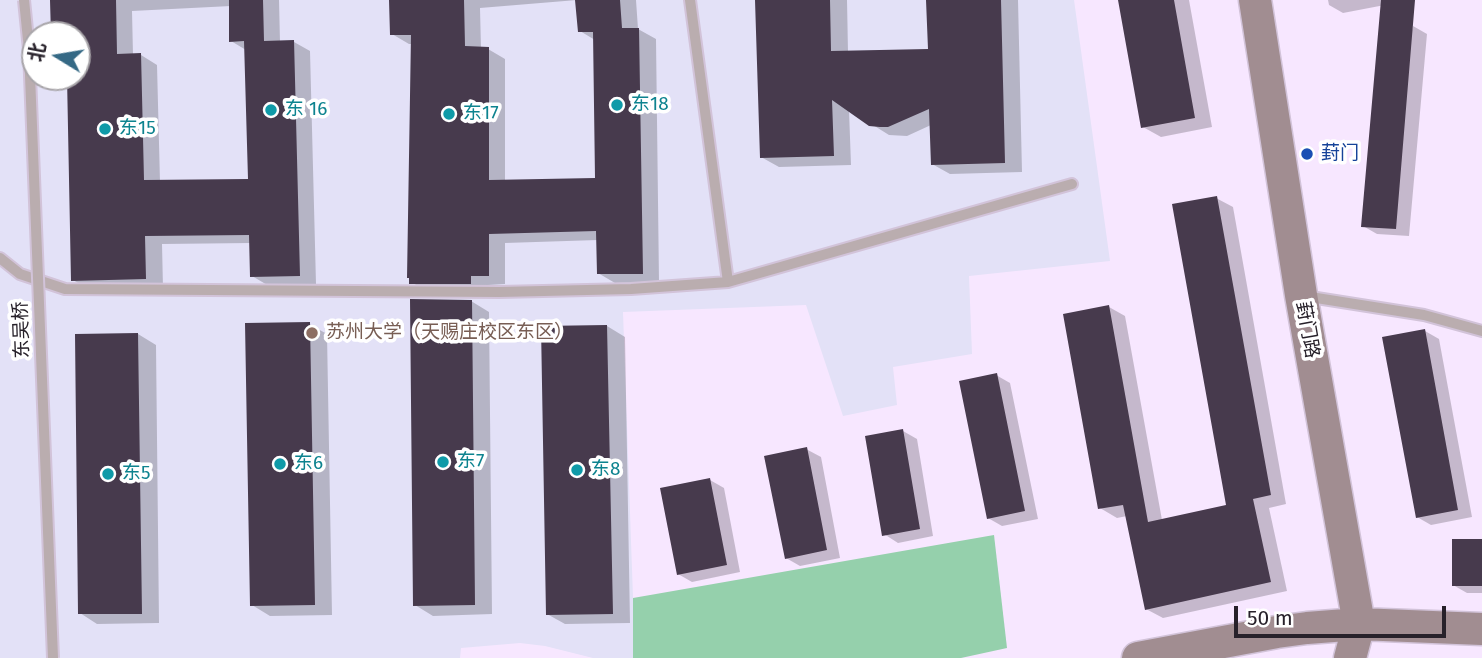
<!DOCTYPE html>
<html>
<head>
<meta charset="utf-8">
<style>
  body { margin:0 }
  #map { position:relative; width:1482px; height:658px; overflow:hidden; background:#f7e7ff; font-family:"Fira Sans","Noto Sans SC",sans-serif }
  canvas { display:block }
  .north { position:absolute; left:21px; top:21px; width:70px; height:70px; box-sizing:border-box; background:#fff; border:2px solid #a9a6aa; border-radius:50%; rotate:281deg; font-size:19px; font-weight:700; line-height:28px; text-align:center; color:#27212a }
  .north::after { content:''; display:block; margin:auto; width:24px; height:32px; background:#356985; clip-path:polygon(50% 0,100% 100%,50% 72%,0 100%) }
  .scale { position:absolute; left:1234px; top:606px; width:212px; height:32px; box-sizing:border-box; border:4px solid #27212a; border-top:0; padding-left:9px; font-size:21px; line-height:24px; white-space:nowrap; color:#27212a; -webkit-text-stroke:5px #fff; paint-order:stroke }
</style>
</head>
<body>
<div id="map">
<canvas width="1482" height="658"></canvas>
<div class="north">北</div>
<div class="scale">50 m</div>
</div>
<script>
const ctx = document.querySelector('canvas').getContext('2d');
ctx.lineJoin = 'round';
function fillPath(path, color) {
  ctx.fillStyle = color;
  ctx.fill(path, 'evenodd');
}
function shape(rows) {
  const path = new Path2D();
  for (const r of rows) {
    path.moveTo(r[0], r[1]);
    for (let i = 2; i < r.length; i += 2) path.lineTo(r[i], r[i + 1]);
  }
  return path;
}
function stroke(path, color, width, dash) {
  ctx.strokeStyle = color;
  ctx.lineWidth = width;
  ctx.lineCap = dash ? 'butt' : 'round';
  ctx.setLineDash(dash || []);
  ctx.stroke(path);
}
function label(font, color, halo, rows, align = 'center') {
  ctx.font = font + ' "Fira Sans","Noto Sans SC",sans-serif';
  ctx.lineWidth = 7;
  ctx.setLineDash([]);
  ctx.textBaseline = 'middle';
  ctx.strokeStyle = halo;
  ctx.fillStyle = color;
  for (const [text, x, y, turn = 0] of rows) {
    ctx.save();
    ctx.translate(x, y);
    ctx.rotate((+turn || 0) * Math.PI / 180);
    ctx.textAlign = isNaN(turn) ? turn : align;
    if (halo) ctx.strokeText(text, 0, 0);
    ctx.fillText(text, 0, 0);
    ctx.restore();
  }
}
const education = shape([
  [0,0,1074,0,1110,261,969,276,972,354,893,367,897,405,843,416,806,305,623,312,633,598,633,658,593,658,545,646,520,643,461,648,460,658,0,658],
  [35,35,77,35,77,77,35,77]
]);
const green = shape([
  [994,535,1007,648,961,658,633,658,633,598]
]);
const shadow = shape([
  [97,0,279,0,280,42,294,42,310,51,316,284,269,286,252,276,251,243,162,244,163,288,90,290,73,280,68,77,77,77,77,35,53,35],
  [231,6,231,41,246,50,250,180,160,182,157,65,141,55,133,55,132,11],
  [391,0,636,0,638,29,656,39,659,282,615,283,598,273,598,240,505,243,505,284,488,285,488,293,428,292,411,282,412,44,409,44,392,34],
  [577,0,580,31,595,40,597,180,505,181,505,59,488,49,481,49,480,8],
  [757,0,847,0,848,52,930,51,928,0,1018,0,1022,172,950,174,932,164,931,125,907,136,889,135,849,110,851,165,779,167,761,157],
  [1120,0,1189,0,1212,127,1161,137,1143,127],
  [1328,0,1390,0,1390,4,1343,13,1329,5],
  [1413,26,1427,34,1409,236,1377,234,1363,226],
  [1216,198,1233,207,1286,504,1269,508,1287,591,1163,618,1146,609,1127,516,1117,518,1100,508,1109,307,1125,316,1162,520,1228,506],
  [471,301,489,312,492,614,433,616,415,605],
  [309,324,327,334,332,615,270,616,252,605],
  [607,326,625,337,630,623,565,624,547,614],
  [1425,331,1439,339,1472,517,1431,525,1417,517],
  [138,334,156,345,159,623,97,624,80,613,76,335],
  [996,375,1010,383,1038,519,1002,526,988,518],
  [903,431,917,439,933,536,898,543,884,534],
  [806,449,821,457,840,558,800,566,786,558],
  [710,480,724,488,740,572,692,582,678,574],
  [1482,541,1482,593,1467,593,1453,585]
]);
const building = shape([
  [50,0,116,0,117,54,141,53,144,180,248,179,244,41,229,42,229,0,263,0,264,41,294,40,300,276,250,277,249,235,145,236,146,279,71,281,67,77,77,77,77,35,51,35],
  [389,0,464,0,465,46,489,47,489,180,595,178,593,32,578,32,575,0,620,0,622,28,639,28,643,274,597,274,596,231,489,234,489,276,471,276,471,284,409,284,409,278,407,278,411,35,390,35],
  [755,0,830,0,831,51,928,49,926,0,1001,0,1005,163,931,165,929,109,888,127,880,127,869,126,832,100,834,156,760,158],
  [1118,0,1174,0,1195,118,1141,128],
  [1381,0,1415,0,1396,229,1361,227],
  [1217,196,1271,495,1253,499,1271,582,1145,610,1123,505,1098,509,1063,314,1109,305,1148,522,1226,505,1172,204],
  [410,299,472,300,475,605,413,606],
  [310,322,315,605,250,606,245,323],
  [607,325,613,614,546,615,541,326],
  [1425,329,1458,510,1416,518,1382,337],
  [138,333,142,614,78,614,75,334],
  [997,373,1025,511,987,519,959,381],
  [903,429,920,529,882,536,865,436],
  [807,447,827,550,785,559,764,456],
  [710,478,727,565,677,575,660,488],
  [1452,539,1482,539,1482,586,1452,586]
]);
const service = shape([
  [690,0,728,282],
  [0,258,20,274,65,289,499,292,631,289,728,282,1072,184],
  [1304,296,1424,315,1482,331]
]);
const secondary = shape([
  [1255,0,1301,295,1359,624,1350,658],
  [1138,658,1277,632,1307,628,1359,624,1482,629]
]);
const serviceBridge = shape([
  [24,0,29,50,53,658]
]);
const markers = [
  [617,105,7,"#0f9aa8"],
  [271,110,7,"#0f9aa8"],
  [449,114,7,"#0f9aa8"],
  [105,129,7,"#0f9aa8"],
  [1307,154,7,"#1a4fb4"],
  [312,333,7,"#8d6e63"],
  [443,462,7,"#0f9aa8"],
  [280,464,7,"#0f9aa8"],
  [577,470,7,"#0f9aa8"],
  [108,474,7,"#0f9aa8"]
];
const cultureNames = [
  ["东18",631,105],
  ["东 16",285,110],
  ["东17",463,114],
  ["东15",119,129],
  ["东7",457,462],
  ["东6",294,464],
  ["东8",591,470],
  ["东5",122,474]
];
const transitNames = [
  ["葑门",1321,154]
];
const streetNames = [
  ["东吴桥",22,330,-92],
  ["葑门路",1307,330,80]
];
const educationNames = [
  ["苏州大学（天赐庄校区东区）",326,333]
];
fillPath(education, '#e3e1f7');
fillPath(green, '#95d0ac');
fillPath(shadow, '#0003');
fillPath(building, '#473a4d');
stroke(service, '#d2c3d9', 14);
stroke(secondary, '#d2c3d9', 35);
stroke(service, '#baadaf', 10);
stroke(secondary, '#a18d91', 32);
stroke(serviceBridge, '#d2c3d9', 14, []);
stroke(serviceBridge, '#baadaf', 10);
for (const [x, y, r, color] of markers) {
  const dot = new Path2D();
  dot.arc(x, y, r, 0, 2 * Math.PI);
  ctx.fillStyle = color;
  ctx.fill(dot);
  stroke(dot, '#fff', 2.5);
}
label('19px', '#0d838f', '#fff', cultureNames, 'left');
label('19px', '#164399', '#fff', transitNames, 'left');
label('19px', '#27212a', '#fff', streetNames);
label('19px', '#785e54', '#fff', educationNames, 'left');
</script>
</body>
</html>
